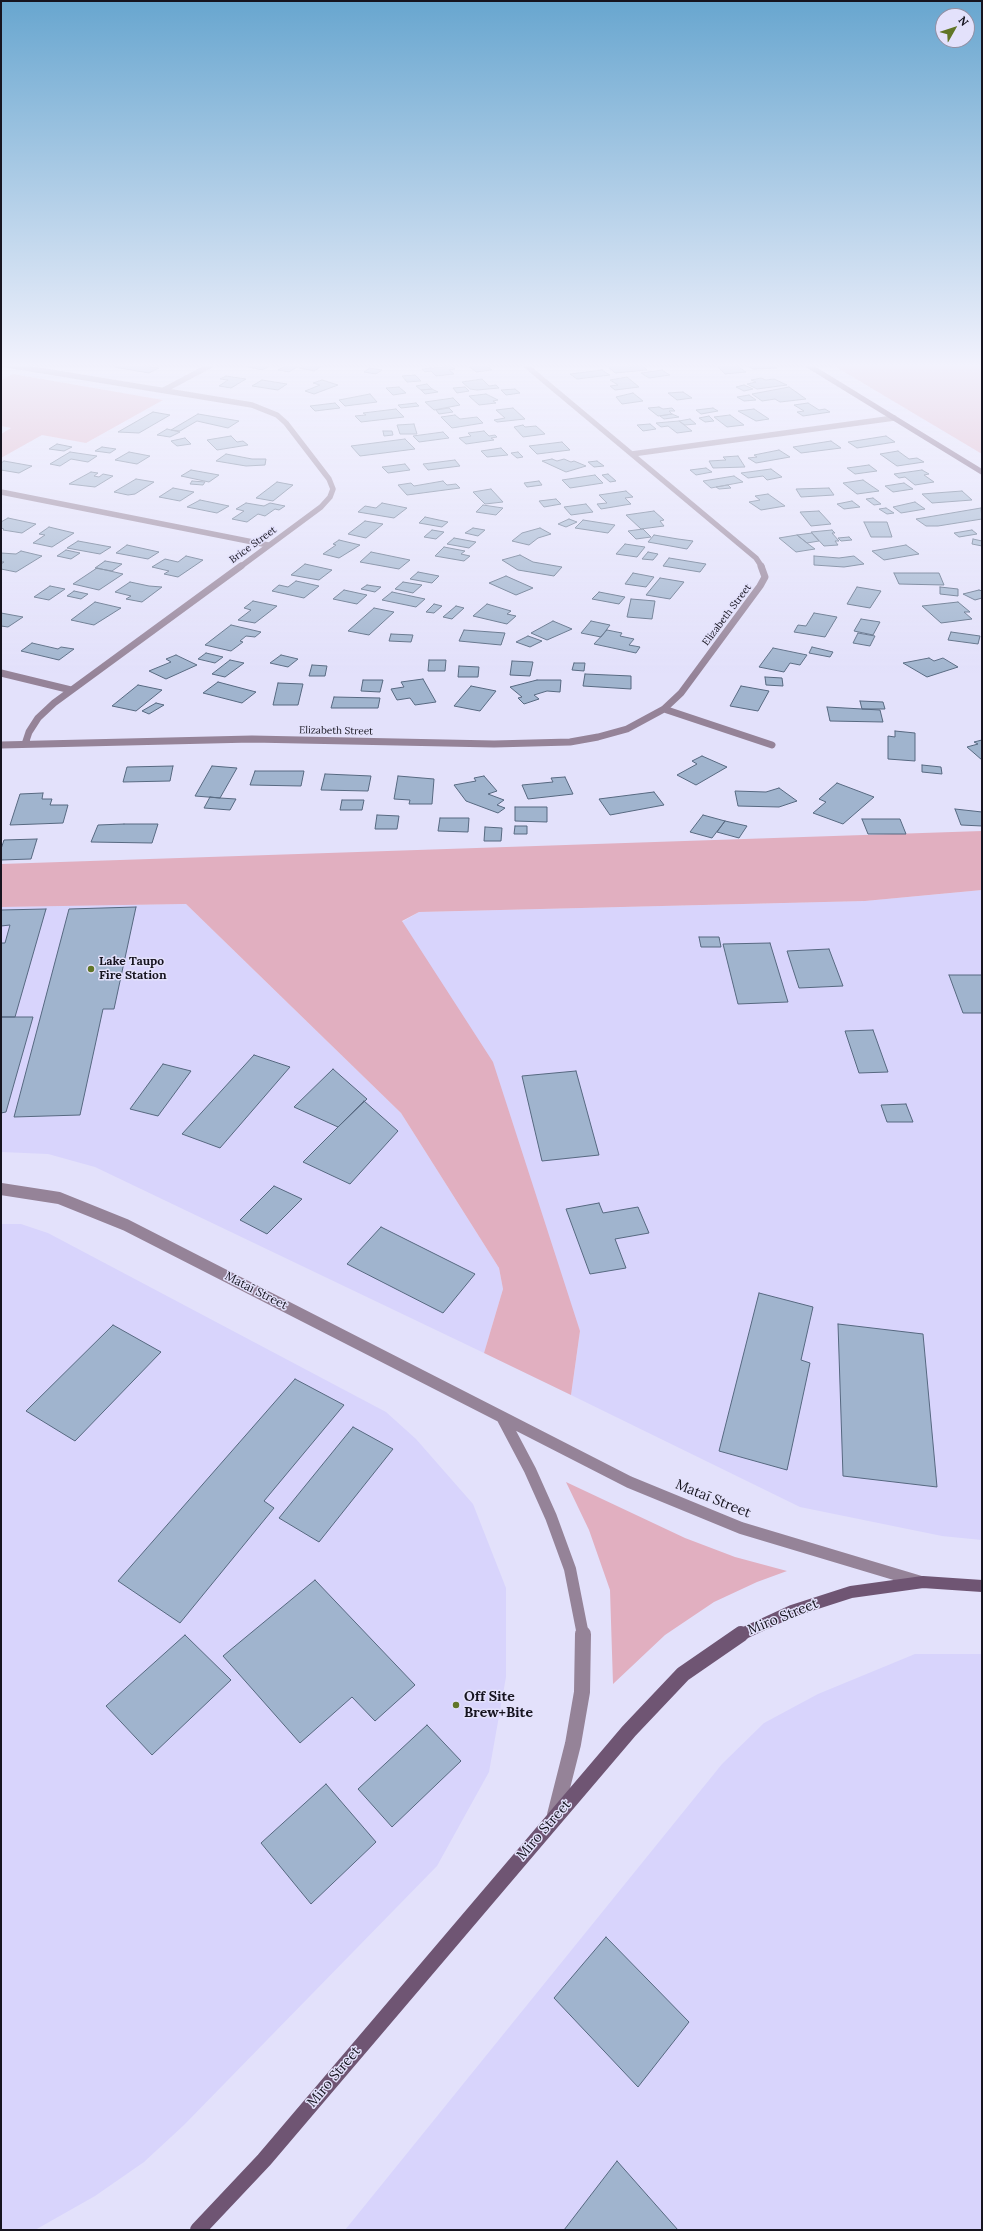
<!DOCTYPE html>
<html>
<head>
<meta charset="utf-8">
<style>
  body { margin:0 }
  #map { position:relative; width:983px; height:2231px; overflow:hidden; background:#e3e1fb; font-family:Lora,serif }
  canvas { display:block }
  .frame { position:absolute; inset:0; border:2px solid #16141f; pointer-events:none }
  .north { position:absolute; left:935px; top:8px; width:40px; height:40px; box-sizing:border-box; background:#e3e1fb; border:1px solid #918fa3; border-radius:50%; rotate:51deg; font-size:11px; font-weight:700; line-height:16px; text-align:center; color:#16141f }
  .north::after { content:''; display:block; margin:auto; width:14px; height:18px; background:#617627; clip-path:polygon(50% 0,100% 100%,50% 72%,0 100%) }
</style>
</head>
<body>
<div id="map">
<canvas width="983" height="2231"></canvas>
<div class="frame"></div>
<div class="north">N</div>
</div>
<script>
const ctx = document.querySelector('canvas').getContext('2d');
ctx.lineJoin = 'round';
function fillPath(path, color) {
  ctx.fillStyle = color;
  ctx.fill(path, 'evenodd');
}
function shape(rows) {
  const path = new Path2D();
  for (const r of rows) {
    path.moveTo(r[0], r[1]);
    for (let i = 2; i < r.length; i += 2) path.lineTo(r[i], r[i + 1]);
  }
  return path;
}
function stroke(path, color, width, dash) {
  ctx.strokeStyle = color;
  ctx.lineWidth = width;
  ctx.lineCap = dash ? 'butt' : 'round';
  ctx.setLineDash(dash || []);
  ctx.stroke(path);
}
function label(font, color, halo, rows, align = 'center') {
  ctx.font = font + ' Lora,serif';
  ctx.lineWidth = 3;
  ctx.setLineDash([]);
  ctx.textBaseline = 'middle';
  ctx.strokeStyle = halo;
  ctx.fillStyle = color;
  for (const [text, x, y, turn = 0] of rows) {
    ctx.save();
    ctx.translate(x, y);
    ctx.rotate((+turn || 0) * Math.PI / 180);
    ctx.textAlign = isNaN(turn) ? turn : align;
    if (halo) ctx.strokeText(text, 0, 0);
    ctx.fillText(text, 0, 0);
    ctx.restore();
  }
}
const built = shape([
  [982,890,982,1540,942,1536,800,1507,571,1395,580,1331,402,922,419,912,865,901],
  [186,904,401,1113,499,1268,503,1289,484,1353,95,1167,48,1154,1,1152,1,907],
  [1,1224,21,1224,48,1233,386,1412,416,1439,473,1504,506,1588,506,1677,489,1772,437,1866,184,2125,144,2162,95,2196,35,2230,1,2230],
  [915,1654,982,1654,982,2230,345,2230,722,1764,764,1723,818,1694]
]);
const green = shape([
  [831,364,982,364,982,454],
  [13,374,163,400,86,443,42,435,1,458,1,434,11,428,1,426,1,380],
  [982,831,982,890,865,901,419,912,402,921,493,1062,580,1331,571,1395,484,1353,503,1289,499,1268,401,1113,186,904,1,907,1,864],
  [566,1482,685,1538,735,1557,787,1571,757,1582,714,1602,665,1635,613,1684,610,1590,589,1530]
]);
const building = shape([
  [120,364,130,364,159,368,149,373,114,367,120,364],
  [250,364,274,364,262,370,245,366,250,364],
  [288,364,299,366,289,372,278,370,288,364],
  [307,364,309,364,322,366,314,371,299,368,307,364],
  [466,364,484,364,492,370,476,372,466,364],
  [605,364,625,364,629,367,643,366,647,370,615,373,605,364],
  [732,364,739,367,746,372,725,374,716,365,732,364],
  [745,364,770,364,777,368,753,369,745,364],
  [451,366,455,369,449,370,454,374,436,376,431,371,425,372,422,369,451,366],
  [370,368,382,370,376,374,364,372,370,368],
  [602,370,610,375,577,379,570,374,602,370],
  [662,370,670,375,649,378,641,373,662,370],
  [415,375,421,381,407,382,402,376,415,375],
  [226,376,246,379,231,388,219,386,228,380,220,379,226,376],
  [627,377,639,387,615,390,610,386,618,385,610,380,627,377],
  [761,378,766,380,774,379,787,385,757,389,747,384,756,382,751,380,761,378],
  [482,379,489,386,496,385,499,388,477,390,470,389,462,382,482,379],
  [262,380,287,384,278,390,252,386,262,380],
  [322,380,338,385,314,394,305,391,320,385,313,383,322,380],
  [427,384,432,389,421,390,416,386,427,384],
  [744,385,753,389,744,391,736,387,744,385],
  [399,387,406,393,393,395,386,388,399,387],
  [465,387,469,391,457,393,453,388,465,387],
  [789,387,806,399,780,402,775,399,762,401,752,394,789,387],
  [432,389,438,392,425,394,421,390,432,389],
  [515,389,520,393,506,395,501,390,515,389],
  [683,392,692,398,677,400,668,393,683,392],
  [633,393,643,401,622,404,616,397,633,393],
  [370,394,377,402,345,406,339,400,370,394],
  [486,394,498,400,493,401,496,403,479,405,469,396,486,394],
  [749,395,756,400,744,401,737,397,749,395],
  [453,398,460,405,434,410,425,402,453,398],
  [335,403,340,408,315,411,310,406,335,403],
  [416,403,419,406,401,408,398,405,416,403],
  [808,403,819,410,825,409,830,412,803,416,797,412,804,411,794,405,808,403],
  [659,407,663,409,672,408,675,411,669,411,672,414,658,416,648,408,659,407],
  [449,408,453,412,439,414,436,410,449,408],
  [513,408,525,419,497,422,494,420,505,418,496,410,513,408],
  [713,408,718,411,701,414,696,410,713,408],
  [396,409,404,417,361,422,355,416,366,415,363,413,396,409],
  [754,409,769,419,756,421,738,411,754,409],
  [153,412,170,415,139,433,118,432,153,412],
  [198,414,239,421,228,428,197,421,180,431,171,430,198,414],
  [672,414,679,417,664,419,660,416,672,414],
  [455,415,460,419,477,417,483,423,452,428,441,417,455,415],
  [730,415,744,425,727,427,714,417,730,415],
  [709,416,714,421,705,422,699,418,709,416],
  [690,419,696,424,685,425,679,421,690,419],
  [679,421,692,431,677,433,668,426,661,427,656,423,679,421],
  [414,424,417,434,400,434,397,425,414,424],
  [650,424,656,429,643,431,637,425,650,424],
  [523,425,525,427,536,426,545,434,523,437,514,427,523,425],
  [167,429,171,430,180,432,170,437,157,435,167,429],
  [383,431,392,431,393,435,384,436,383,431],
  [484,431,489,436,495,435,497,437,491,438,494,440,466,444,459,438,471,436,468,433,484,431],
  [443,432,449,438,419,442,413,436,443,432],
  [231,436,237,442,243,441,248,445,217,450,207,440,231,436],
  [886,436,895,442,857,448,848,442,886,436],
  [185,438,191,444,177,446,171,441,185,438],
  [405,439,415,449,360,456,351,446,405,439],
  [831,441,841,448,801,453,793,447,831,441],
  [562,442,570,450,537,454,529,446,562,442],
  [57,444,72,447,64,451,49,449,57,444],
  [102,447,116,449,110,453,95,451,102,447],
  [501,448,508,455,487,457,481,451,501,448],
  [779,450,790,457,756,463,748,458,757,457,754,455,779,450],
  [898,451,909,459,917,458,924,462,897,466,880,454,898,451],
  [70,452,97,456,88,462,71,459,60,466,50,464,70,452],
  [129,452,150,456,137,464,115,460,129,452],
  [518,452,523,457,517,458,511,453,518,452],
  [226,454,252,459,266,459,265,465,246,466,216,461,226,454],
  [738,456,745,467,713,468,709,461,726,460,723,457,738,456],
  [552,459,557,461,564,459,571,462,574,461,586,466,566,472,542,461,552,459],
  [455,460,460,466,428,470,423,464,455,460],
  [4,461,32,466,19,473,1,470,1,463,4,461],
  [597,461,604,466,594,467,588,462,597,461],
  [405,464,410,470,388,473,382,467,405,464],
  [869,465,877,471,855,474,847,468,869,465],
  [706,468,712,472,696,475,690,470,706,468],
  [771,469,782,477,767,480,763,476,748,478,741,473,771,469],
  [191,470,219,475,209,482,181,476,191,470],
  [922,470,929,474,924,475,934,482,915,485,905,477,899,478,894,474,922,470],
  [91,472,98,473,94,476,99,477,103,474,113,476,95,487,69,484,91,472],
  [608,474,616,481,610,482,602,475,608,474],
  [595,475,603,483,570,488,562,480,595,475],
  [734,476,743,482,711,488,703,481,734,476],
  [136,479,154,482,135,494,128,495,114,492,136,479],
  [863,480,879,491,857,494,843,483,863,480],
  [192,481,205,482,203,485,190,484,192,481],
  [443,481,447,485,456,484,460,488,407,495,398,485,411,483,414,486,443,481],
  [539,481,542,485,527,487,524,483,539,481],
  [277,482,293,485,273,501,256,498,277,482],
  [904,483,913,489,893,492,885,486,904,483],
  [728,485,731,488,719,489,716,487,728,485],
  [173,488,194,492,180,501,159,497,173,488],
  [829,488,834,495,801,497,796,489,829,488],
  [491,489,503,502,485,504,473,492,491,489],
  [626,491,633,497,625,498,631,504,601,509,597,504,607,503,599,495,626,491],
  [962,491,972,500,932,503,922,494,962,491],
  [768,494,785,506,761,510,749,502,760,500,755,496,768,494],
  [873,498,881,504,874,505,866,499,873,498],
  [556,499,561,504,544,507,539,501,556,499],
  [200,500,229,506,217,513,187,507,200,500],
  [852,501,860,507,844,509,837,504,852,501],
  [915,502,925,509,901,513,893,507,915,502],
  [246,503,264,506,270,503,285,506,279,510,275,509,265,516,258,514,247,522,232,519,244,511,236,509,246,503],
  [382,503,407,508,394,518,358,512,365,506,376,508,382,503],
  [586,504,593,512,571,515,564,507,586,504],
  [483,505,503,508,496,515,476,512,483,505],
  [886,508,894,513,887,514,879,509,886,508],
  [981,508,982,519,938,526,926,526,916,519,981,508],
  [654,511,664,520,660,521,664,526,641,529,626,515,654,511],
  [819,511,831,524,811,526,800,512,819,511],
  [425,517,448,522,442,527,419,523,425,517],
  [8,518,36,524,22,533,3,530,4,529,1,528,1,522,8,518],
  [569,519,577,522,566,527,558,524,569,519],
  [583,520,615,525,608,533,575,528,583,520],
  [365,521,383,524,366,538,348,534,365,521],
  [864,522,887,522,892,537,871,537,864,522],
  [49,527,74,533,52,547,33,543,45,535,39,534,49,527],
  [473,528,485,530,478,536,465,533,473,528],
  [540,528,551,534,538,538,529,545,512,541,522,533,540,528],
  [643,529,651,537,636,539,628,531,643,529],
  [432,530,444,532,436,539,424,537,432,530],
  [832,530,835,533,832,533,839,541,835,541,838,545,824,546,811,532,832,530],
  [972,530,977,534,959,537,954,533,972,530],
  [812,533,819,541,807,543,797,535,812,533],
  [654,535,678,539,693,541,687,549,648,542,654,535],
  [797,535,807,543,815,549,796,552,779,538,797,535],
  [849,537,852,540,841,541,838,538,849,537],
  [454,538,476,542,469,548,447,544,454,538],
  [973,539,982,541,982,546,972,544,973,539],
  [339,540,360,545,339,558,323,554,336,545,333,544,339,540],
  [78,541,111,547,100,554,67,548,78,541],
  [625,544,645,547,637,557,616,554,625,544],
  [127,545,159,552,148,559,116,553,127,545],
  [906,545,919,554,884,560,872,551,906,545],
  [444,547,465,551,461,554,470,556,464,561,435,556,444,547],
  [66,550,80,553,71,559,57,556,66,550],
  [21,551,42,556,16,572,1,569,1,564,4,562,1,562,1,553,16,554,21,551],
  [371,552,410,560,399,569,360,562,371,552],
  [648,552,658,554,653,560,642,559,648,552],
  [520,555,533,562,562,567,554,576,518,570,502,560,520,555],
  [186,556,203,560,178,577,164,574,169,571,152,567,165,559,178,562,186,556],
  [814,556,839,558,854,556,864,564,844,567,814,565,814,556],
  [669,558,706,564,700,572,663,566,669,558],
  [105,561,122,564,112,571,95,568,105,561],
  [305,564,332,570,319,580,291,575,305,564],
  [97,568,123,574,99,590,73,584,97,568],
  [418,572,439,576,432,583,410,579,418,572],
  [633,573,654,577,646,587,625,584,633,573],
  [894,573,939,573,944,585,899,584,894,573],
  [506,576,533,588,516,595,489,583,506,576],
  [660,578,684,582,670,599,646,595,660,578],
  [296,581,319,586,304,598,272,591,279,585,288,587,296,581],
  [130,582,149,586,162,587,142,602,126,599,131,596,115,592,130,582],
  [403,582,422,585,413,593,395,589,403,582],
  [367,585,381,587,375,592,361,589,367,585],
  [50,586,65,589,49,600,34,597,50,586],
  [857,587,881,591,870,608,847,604,857,587],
  [940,587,958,589,958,596,940,594,940,587],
  [344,590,367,595,357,604,333,599,344,590],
  [979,590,982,591,982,598,975,600,963,594,979,590],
  [74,591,88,594,81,599,67,596,74,591],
  [392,592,425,599,416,607,382,600,392,592],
  [599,592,625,597,619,604,592,599,599,592],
  [631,599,655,601,652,619,627,617,631,599],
  [253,601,277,606,255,623,238,620,251,610,244,608,253,601],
  [95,602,121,608,94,625,71,620,95,602],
  [958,602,970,612,964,612,972,619,941,623,922,606,958,602],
  [434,604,442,606,434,613,426,612,434,604],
  [487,604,511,611,507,614,516,616,507,624,473,616,487,604],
  [456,606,464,608,452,619,443,617,456,606],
  [374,608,394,612,369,635,348,631,374,608],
  [1,613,23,617,8,627,1,626,1,613],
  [814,613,837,617,825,637,794,632,798,625,806,626,814,613],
  [861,619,880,622,873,635,854,631,861,619],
  [553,621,572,629,547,640,531,633,553,621],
  [591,621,610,625,601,637,581,633,591,621],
  [231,625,261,632,255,637,246,636,240,641,243,642,231,651,205,645,231,625],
  [464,630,505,633,501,645,459,641,464,630],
  [607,630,622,633,620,636,634,639,629,645,640,647,636,653,594,644,607,630],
  [951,632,980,636,978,644,948,640,951,632],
  [858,633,875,636,870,646,853,643,858,633],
  [391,634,413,635,411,642,389,641,391,634],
  [528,636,542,641,530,647,516,642,528,636],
  [32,643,58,649,61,647,74,649,59,660,21,651,32,643],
  [812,647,833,652,830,657,809,653,812,647],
  [773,648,807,655,800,665,790,663,784,672,759,667,773,648],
  [206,653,223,657,215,663,198,659,206,653],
  [176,655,197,665,166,679,149,671,171,662,166,659,176,655],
  [281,655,298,659,288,667,270,663,281,655],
  [929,658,934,661,943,658,958,667,927,677,903,663,929,658],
  [230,660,244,663,225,677,212,674,230,660],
  [429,660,446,660,445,671,428,671,429,660],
  [512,661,533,662,530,676,510,675,512,661],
  [574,663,585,663,584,671,572,670,574,663],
  [312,665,327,666,325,676,309,676,312,665],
  [459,666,479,667,478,677,458,677,459,666],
  [585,674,631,676,631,689,583,686,585,674],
  [765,677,782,678,783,686,766,685,765,677],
  [423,679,436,702,415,705,410,698,397,700,391,689,404,687,401,682,423,679],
  [363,680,383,680,380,692,361,691,363,680],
  [537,680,561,680,560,692,547,691,534,695,539,699,524,704,518,698,522,697,510,687,537,680],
  [218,682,256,692,242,703,203,693,218,682],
  [278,683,303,684,298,705,273,705,278,683],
  [138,685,162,690,136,711,112,706,138,685],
  [471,686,496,691,480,711,454,706,471,686],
  [741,686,769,691,758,711,730,706,741,686],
  [334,697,380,698,378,708,331,708,334,697],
  [860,701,883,702,885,709,862,709,860,701],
  [156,703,164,705,149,714,142,711,156,703],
  [827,707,880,710,883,722,830,721,827,707],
  [895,731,915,733,915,761,888,759,888,736,895,737,895,731],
  [982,740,982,760,967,747,978,744,974,742,982,740],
  [702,756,727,767,696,785,677,775,697,764,692,761,702,756],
  [922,765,941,767,942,774,922,772,922,765],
  [173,766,170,781,123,782,127,767,173,766],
  [212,766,237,768,220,798,195,796,212,766],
  [255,771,304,771,301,786,250,785,255,771],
  [325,774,371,776,368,791,321,790,325,774],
  [398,776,434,779,432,804,409,804,410,800,394,799,398,776],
  [484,776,497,791,488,794,504,800,497,805,505,808,498,813,466,801,454,785,476,781,474,778,484,776],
  [565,777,573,794,528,799,522,785,553,782,551,778,565,777],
  [837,783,874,797,843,824,813,813,826,802,819,799,837,783],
  [779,788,797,801,779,807,738,806,735,791,766,792,779,788],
  [654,792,664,805,610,815,599,799,654,792],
  [43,793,42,799,52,799,50,805,68,805,63,823,10,825,20,794,43,793],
  [210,797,220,798,236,799,230,810,204,808,210,797],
  [342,800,364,800,362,810,340,810,342,800],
  [515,807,547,807,547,822,515,821,515,807],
  [955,809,982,812,982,826,961,825,955,809],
  [377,815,399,816,397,829,375,829,377,815],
  [703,815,725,821,712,838,690,832,703,815],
  [440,818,469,818,468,832,438,831,440,818],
  [862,819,900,819,906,834,868,834,862,819],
  [725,821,747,826,739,838,717,832,725,821],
  [124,824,158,824,152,843,91,842,98,825,124,824],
  [515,826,527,826,527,834,514,834,515,826],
  [485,827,502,828,501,841,484,841,485,827],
  [37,839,31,859,1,860,1,849,4,840,37,839],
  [136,907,114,1009,103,1009,80,1115,14,1117,69,909,136,907],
  [46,909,15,1017,1,1017,1,943,5,943,10,925,1,926,1,910,46,909],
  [699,937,719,937,721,947,701,947,699,937],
  [770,943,788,1002,738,1004,723,944,770,943],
  [829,949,843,986,799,988,787,951,829,949],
  [949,975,982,975,982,1013,963,1013,949,975],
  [1,1017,33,1017,6,1112,1,1113,1,1017],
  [873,1030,888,1072,859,1073,845,1031,873,1030],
  [254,1055,290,1067,220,1148,182,1134,254,1055],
  [163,1064,191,1071,158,1116,130,1109,163,1064],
  [333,1069,367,1099,338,1127,294,1107,333,1069],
  [576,1071,599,1155,542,1161,522,1076,576,1071],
  [364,1101,398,1131,350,1184,303,1162,364,1101],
  [906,1104,913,1122,887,1122,881,1105,906,1104],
  [274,1186,302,1199,267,1234,240,1220,274,1186],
  [599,1203,603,1213,638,1207,649,1233,615,1239,626,1268,590,1274,566,1209,599,1203],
  [381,1227,475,1274,443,1313,347,1264,381,1227],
  [759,1293,813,1307,801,1360,810,1363,787,1470,719,1451,759,1293],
  [838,1324,923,1334,937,1487,843,1476,838,1324],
  [113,1325,161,1352,75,1441,26,1411,113,1325],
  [295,1379,344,1405,264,1501,274,1508,180,1623,118,1581,295,1379],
  [353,1427,393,1449,319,1542,279,1518,353,1427],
  [315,1580,415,1685,375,1721,352,1697,300,1743,223,1656,315,1580],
  [185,1635,231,1680,152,1755,106,1706,185,1635],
  [427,1725,461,1761,392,1827,358,1789,427,1725],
  [326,1784,376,1842,311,1904,261,1843,326,1784],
  [606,1937,689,2022,638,2087,554,1998,606,1937],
  [617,2161,678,2230,564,2230,617,2161]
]);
const streetFar3 = shape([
  [1,364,252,405,277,415,286,423,329,479,333,489,330,497,321,507,240,567],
  [524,364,756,558,762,567],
  [164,390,213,364],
  [632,454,894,418],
  [1,492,268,545]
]);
const streetFar2 = shape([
  [1,673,71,690],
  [664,709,772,745],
  [25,744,29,732,38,718,54,703,241,566],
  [1,745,252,739,494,744,570,742,598,737,627,729,664,709,681,693,760,586,765,577,761,566]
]);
const streetFar1 = shape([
  [1,1189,59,1198,126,1225,502,1417,530,1470,551,1517,570,1569,583,1635],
  [502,1417,629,1482,741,1528,921,1582]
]);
const street = shape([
  [555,1815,573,1744,582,1692,583,1634]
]);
const secondaryFar2 = shape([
  [806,364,982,472]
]);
const secondaryFar1 = shape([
  [740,1635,792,1611,851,1592,923,1582,982,1586]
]);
const secondary = shape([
  [198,2230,264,2160,629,1731,683,1674,741,1634]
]);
const markers = [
  [91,969,4,"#617627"],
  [456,1705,4,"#617627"]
];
const farStreetnames = [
  ["Brice Street",253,545,-36],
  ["Elizabeth Street",727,615,-53],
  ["Elizabeth Street",336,731,1]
];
const poiNames = [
  ["Lake Taupo",99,962],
  ["Fire Station",99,976]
];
const streetNames = [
  ["Mataī Street",256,1291,27]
];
const nearStreetnames = [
  ["Mataī Street",713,1499,22],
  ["Miro Street",783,1617,-22],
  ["Miro Street",544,1830,-49],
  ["Miro Street",334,2077,-50]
];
const nearPoinames = [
  ["Off Site",464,1697],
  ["Brew+Bite",464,1713]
];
fillPath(built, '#d8d4fc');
fillPath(green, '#e1afc0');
fillPath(building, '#a0b4ce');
stroke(building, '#576981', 1);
stroke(streetFar3, '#958398', 5.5);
stroke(streetFar2, '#958398', 7);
stroke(streetFar1, '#958398', 12);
stroke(street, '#958398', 16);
stroke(secondaryFar2, '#6f5573', 5.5);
stroke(secondaryFar1, '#6f5573', 12);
stroke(secondary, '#6f5573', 16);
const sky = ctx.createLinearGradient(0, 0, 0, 676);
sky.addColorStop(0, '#68a6cf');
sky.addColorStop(0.54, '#f2f2fd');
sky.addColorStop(1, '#f2f2fd00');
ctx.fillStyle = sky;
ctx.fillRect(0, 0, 983, 676);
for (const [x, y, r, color] of markers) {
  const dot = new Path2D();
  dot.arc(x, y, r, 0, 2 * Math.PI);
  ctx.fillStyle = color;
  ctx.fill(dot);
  stroke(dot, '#e3e1fb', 1.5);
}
label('10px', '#16141f', '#e3e1fb', farStreetnames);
label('bold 12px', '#16141f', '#e3e1fb', poiNames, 'left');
label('12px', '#16141f', '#e3e1fb', streetNames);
label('14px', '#16141f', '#e3e1fb', nearStreetnames);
label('bold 14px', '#16141f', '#e3e1fb', nearPoinames, 'left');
</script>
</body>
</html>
